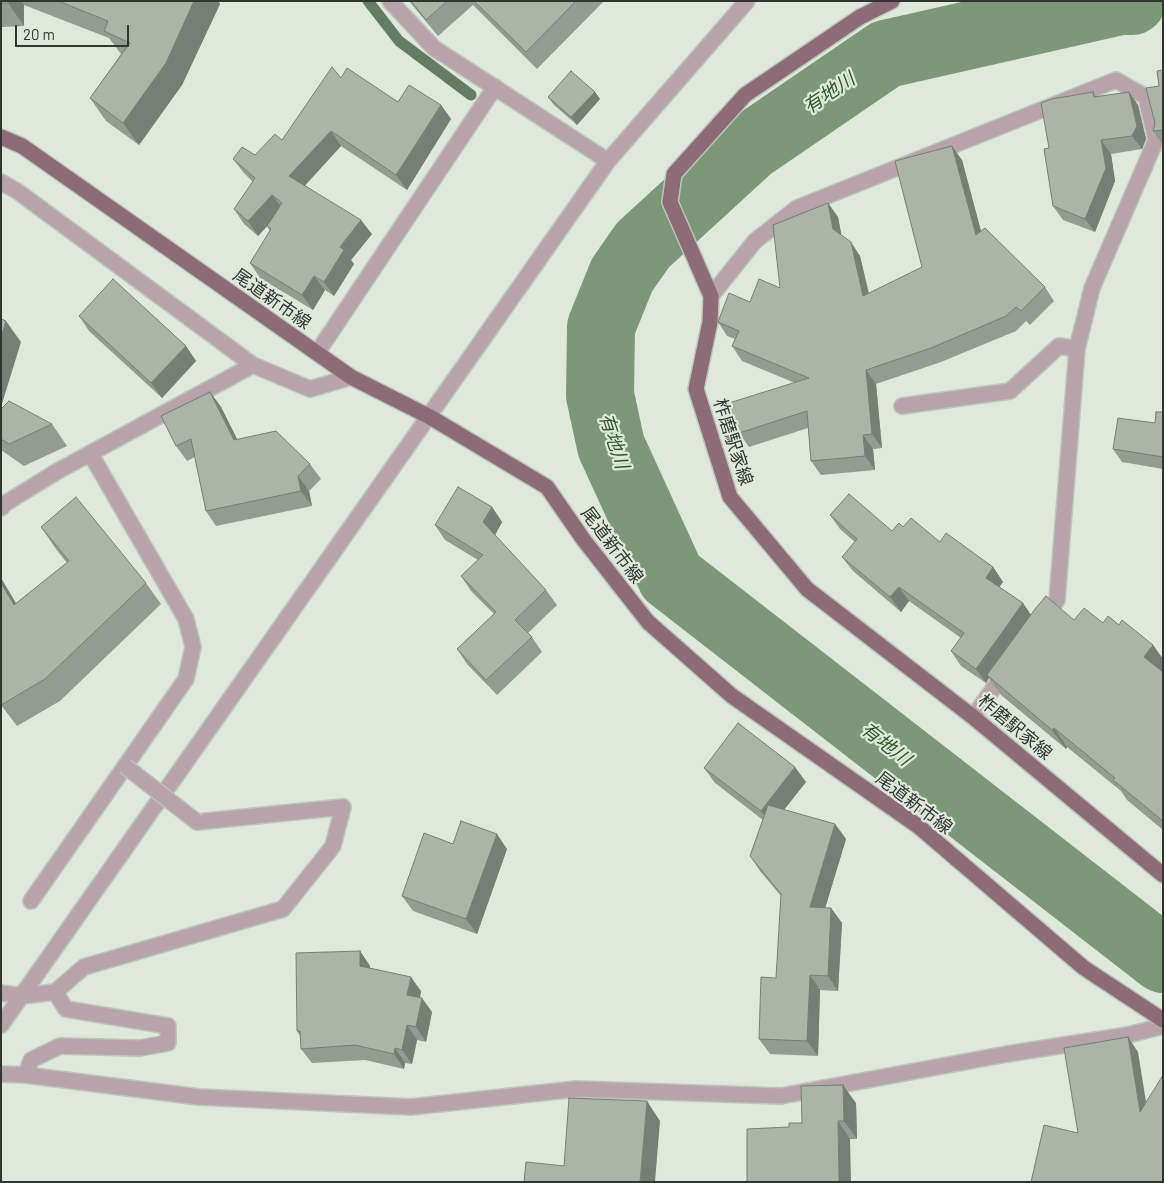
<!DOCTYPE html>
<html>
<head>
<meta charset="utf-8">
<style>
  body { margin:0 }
  #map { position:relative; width:1164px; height:1183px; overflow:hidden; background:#dee9db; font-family:Barlow,sans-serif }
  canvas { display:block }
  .frame { position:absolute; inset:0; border:2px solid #323631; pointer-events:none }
  .scale { position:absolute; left:15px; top:25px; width:114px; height:22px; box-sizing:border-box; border:2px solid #323631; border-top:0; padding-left:6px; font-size:15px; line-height:18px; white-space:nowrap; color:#323631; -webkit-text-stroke:4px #dee9db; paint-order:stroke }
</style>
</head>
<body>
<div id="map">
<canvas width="1164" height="1183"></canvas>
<div class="frame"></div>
<div class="scale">20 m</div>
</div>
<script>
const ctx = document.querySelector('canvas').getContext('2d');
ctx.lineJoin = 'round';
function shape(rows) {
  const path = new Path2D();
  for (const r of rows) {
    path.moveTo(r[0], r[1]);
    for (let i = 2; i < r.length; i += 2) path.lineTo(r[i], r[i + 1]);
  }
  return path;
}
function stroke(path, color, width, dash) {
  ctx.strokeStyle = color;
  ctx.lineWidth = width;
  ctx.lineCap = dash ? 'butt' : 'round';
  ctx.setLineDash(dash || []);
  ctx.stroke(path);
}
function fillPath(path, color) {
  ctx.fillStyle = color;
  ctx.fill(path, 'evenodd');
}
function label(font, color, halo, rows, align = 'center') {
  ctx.font = font + ' Barlow,"Noto Sans JP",sans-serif';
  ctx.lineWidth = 4.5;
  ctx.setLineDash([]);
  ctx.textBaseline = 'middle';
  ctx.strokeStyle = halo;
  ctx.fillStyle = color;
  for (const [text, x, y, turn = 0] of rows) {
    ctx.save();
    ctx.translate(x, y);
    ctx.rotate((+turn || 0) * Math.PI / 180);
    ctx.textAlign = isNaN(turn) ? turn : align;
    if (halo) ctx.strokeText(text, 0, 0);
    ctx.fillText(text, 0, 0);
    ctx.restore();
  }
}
const stream = shape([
  [368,1,399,41,471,95]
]);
const river = shape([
  [1132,1,1120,1,886,54,750,147,643,245,622,275,601,327,600,395,611,446,671,577,1163,959]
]);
const minor = shape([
  [390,1,434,48,608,161],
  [1,182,17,191,253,365,310,389,351,377],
  [711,296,755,241,797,208,1116,80,1146,97,1156,140,1092,288,1077,349,1057,600,1043,620],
  [317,353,495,87],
  [902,406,1010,391,1059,346,1077,349],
  [1,508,6,503,56,472,253,365],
  [973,717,1006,671],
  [31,901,186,679,193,647,186,619,90,453],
  [1,993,22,996,55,992,84,967,283,909,333,846,343,807,197,822],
  [1,1025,608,161,747,1],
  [1,1074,26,1075,199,1097,411,1107,576,1089,781,1096,1007,1054,1128,1035,1163,1026],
  [26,1075,31,1060,60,1046,140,1048,168,1043,168,1026,66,1009,55,992]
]);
const major = shape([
  [892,1,860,17,745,95,674,174,670,202,711,296,710,322,696,389,730,497,807,589,973,717,1163,875],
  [1,137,22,146,351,377,430,417,547,487,583,539,648,622,732,696,918,826,1084,968,1163,1020]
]);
const minorBridge = shape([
  [125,766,197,822]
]);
const wall = shape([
  [1,1,218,1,220,4,182,85,139,145,106,121,90,98,121,54,109,38,24,5,24,26,1,27],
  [409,1,604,1,537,69,473,5,438,36],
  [1163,70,1163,145,1153,131,1159,86],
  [341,78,398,102,441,105,451,119,407,190,341,146,305,185,372,234,351,260,354,264,334,296,325,290,313,310,260,278,250,263,270,231,267,226,269,224,258,236,244,224,234,209,253,182,244,173,233,159,255,155,282,140],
  [595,92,600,99,577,125,554,105,548,97],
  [1093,92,1096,97,1129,92,1138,105,1146,139,1142,149,1111,154,1115,181,1095,232,1063,220,1053,206,1049,148],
  [962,160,981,231,1045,287,1054,301,1030,325,1026,321,1016,331,941,362,876,384,882,448,873,449,875,470,821,475,811,461,808,428,749,447,739,433,795,383,742,361,732,346,735,339,727,336,718,322,750,302,780,288,828,203,838,217,841,235,860,256,869,293,922,267],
  [79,316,186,346,196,361,162,398,89,331],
  [210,392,221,407,237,439,310,464,321,479,309,491,312,506,216,526,206,511,195,457,187,461,176,446],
  [1,409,52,424,67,446,24,466,1,450],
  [1163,412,1163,469,1122,462,1113,449,1155,423],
  [492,507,502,522,495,535,546,590,557,605,528,633,532,637,542,652,497,695,467,664,457,649,494,614,471,591,461,576,478,560,445,540,435,525],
  [830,515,892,531,903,527,940,542,993,567,1003,582,999,587,1023,603,1030,614,1119,625,1153,645,1163,659,1163,670,1162,671,1163,672,1163,830,1127,800,1121,791,1067,747,1066,749,1001,695,989,678,986,683,961,666,951,651,961,638,909,601,901,612,853,571,842,557,855,542,840,529],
  [41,527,146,583,161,604,60,701,17,726,1,705,1,578,16,603,67,563,56,549],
  [704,768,806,782,784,810,835,824,846,839,825,908,831,908,842,923,838,991,820,990,818,1056,770,1054,759,1039,776,978,781,896,760,871,750,856,763,820,715,783],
  [453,844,507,849,477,934,413,911,402,896],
  [360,951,370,966,370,968,421,991,420,997,432,1012,426,1042,417,1040,412,1064,405,1063,404,1069,365,1060,312,1063,301,1049,300,1036,297,1031],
  [856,1103,857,1139,850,1139,789,1127,802,1123]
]);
const shadedWall = shape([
  [8,1,22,1,24,5,24,26,8,3],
  [194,1,218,1,220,4,182,85,139,145,123,123],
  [595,92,600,99,577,125,571,117],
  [1129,92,1138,105,1146,139,1142,149,1132,136],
  [441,105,451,119,407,190,396,175],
  [331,131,341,146,300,191,289,176],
  [1101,140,1111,154,1115,181,1095,232,1085,219],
  [952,146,962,160,986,250,976,235],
  [272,195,283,209,258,236,248,221],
  [828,203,838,217,843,243,833,229],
  [361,220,372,234,351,260,354,264,334,296,324,282,340,247],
  [851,242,860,256,872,310,863,296],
  [314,276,325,290,313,310,302,295],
  [6,321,21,342,1,407,1,337],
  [186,346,196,361,162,398,151,383],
  [866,370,876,384,882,448,872,434],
  [210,392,221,407,245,455,234,440],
  [863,435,873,449,875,470,865,456],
  [298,476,309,491,312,506,301,491],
  [492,507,502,522,494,537,483,522],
  [993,567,1003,582,996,592,986,578],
  [1,578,29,626,14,605,1,583],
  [899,587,909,601,901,612,890,597],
  [1023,603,1033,618,987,675,989,678,986,683,976,669],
  [1153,645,1163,659,1163,670,1158,676,1144,657],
  [1054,728,1067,747,1066,749,1052,730],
  [795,767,806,782,771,826,761,811],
  [835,824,846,839,821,922,810,907],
  [497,834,507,849,477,934,466,919],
  [831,908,842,923,838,991,828,976],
  [360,951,370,966,370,981,360,966],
  [810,975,820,990,818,1056,807,1041],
  [411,977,421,991,418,1010,407,995],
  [422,998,432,1012,426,1042,416,1027],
  [407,1025,417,1040,412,1064,402,1050],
  [1128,1037,1138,1052,1150,1127,1140,1112],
  [395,1048,405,1063,404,1069,394,1054],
  [843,1085,856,1103,857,1139,844,1121],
  [647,1101,660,1121,655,1182,640,1182],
  [838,1121,850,1139,851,1182,839,1182]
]);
const building = shape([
  [1,1,8,1,8,3,1,3,1,1],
  [58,1,194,1,166,63,123,123,90,98,130,43,104,31,108,21,58,1],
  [411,1,447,1,426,20,411,1],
  [474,1,576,1,526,52,474,1],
  [332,67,341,78,347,68,398,102,409,85,441,105,396,175,331,131,289,176,361,220,340,247,344,250,324,282,314,276,302,295,250,263,271,229,267,226,282,203,272,195,248,221,234,209,255,178,233,159,242,147,255,155,275,134,282,140,332,67],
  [1163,70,1163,130,1153,131,1155,123,1146,88,1159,86,1157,71,1163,70],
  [571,71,595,92,571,117,548,97,571,71],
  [1093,92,1094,97,1129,92,1137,126,1132,136,1101,140,1106,168,1085,219,1053,206,1044,149,1049,148,1041,103,1052,99,1093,92],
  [952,146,976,235,985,228,1045,287,1021,311,1016,307,1006,316,931,348,866,370,872,434,863,435,865,456,811,461,807,411,739,433,729,403,809,378,732,346,739,331,718,322,729,293,750,302,759,279,780,288,773,225,828,203,833,229,851,242,863,296,922,267,895,161,952,146],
  [113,279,186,346,151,383,79,316,113,279],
  [1,319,6,321,1,337,1,319],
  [210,392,234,440,276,431,310,464,298,476,301,491,206,511,191,439,176,446,161,416,210,392],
  [9,401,52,424,9,444,1,439,1,409,9,401],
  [1156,412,1163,412,1163,457,1113,449,1118,418,1155,423,1156,412],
  [458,487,492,507,483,522,546,590,515,620,532,637,486,680,457,649,496,612,461,576,483,555,435,525,458,487],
  [849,494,892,531,899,523,903,527,911,518,940,542,946,533,993,567,986,578,1023,603,976,669,951,651,964,633,899,587,890,597,842,557,857,539,830,515,849,494],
  [76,497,146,583,45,679,1,705,1,583,14,605,69,561,41,527,76,497],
  [1046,596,1074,620,1084,608,1103,623,1108,616,1119,625,1122,620,1153,645,1144,657,1163,672,1163,821,1113,780,1115,778,1054,728,1052,730,987,675,1035,609,1046,596],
  [738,723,795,767,761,811,704,768,738,723],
  [768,805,835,824,810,907,831,908,828,976,810,975,807,1041,759,1039,761,977,776,978,781,894,750,856,768,805],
  [461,821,497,834,466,919,402,896,424,833,453,844,461,821],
  [360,951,360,966,411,977,407,995,422,998,416,1027,407,1025,402,1050,395,1048,394,1054,355,1045,301,1049,300,1031,297,1031,296,953,360,951],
  [1128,1037,1140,1112,1163,1075,1163,1182,1031,1182,1044,1125,1078,1133,1064,1048,1128,1037],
  [843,1085,844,1121,838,1121,839,1182,747,1182,747,1129,789,1127,789,1123,802,1123,801,1086,843,1085],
  [569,1098,647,1101,640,1182,524,1182,526,1162,564,1166,569,1098]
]);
const streetNames = [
  ["尾道新市線",272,299,35],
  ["柞磨駅家線",733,442,72],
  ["尾道新市線",612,545,53],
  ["柞磨駅家線",1015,727,40],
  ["尾道新市線",914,803,37]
];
const waterNames = [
  ["有地川",829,93,-34],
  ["有地川",614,441,72],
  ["有地川",886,744,38]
];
stroke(stream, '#667b63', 11);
stroke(river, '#7d9878', 68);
stroke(minor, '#bcc5b9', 18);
stroke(major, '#bcc5b9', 18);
stroke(minor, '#b7a3a9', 15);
stroke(major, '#8d6b77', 15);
stroke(minorBridge, '#bcc5b9', 18, []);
stroke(minorBridge, '#b7a3a9', 15);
fillPath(wall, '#929c90');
fillPath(shadedWall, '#777f75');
fillPath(building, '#aab5a7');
stroke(building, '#777f75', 1);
label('18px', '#323631', '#dee9db', streetNames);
label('italic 19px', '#2e5526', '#dee9db', waterNames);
</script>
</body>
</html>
